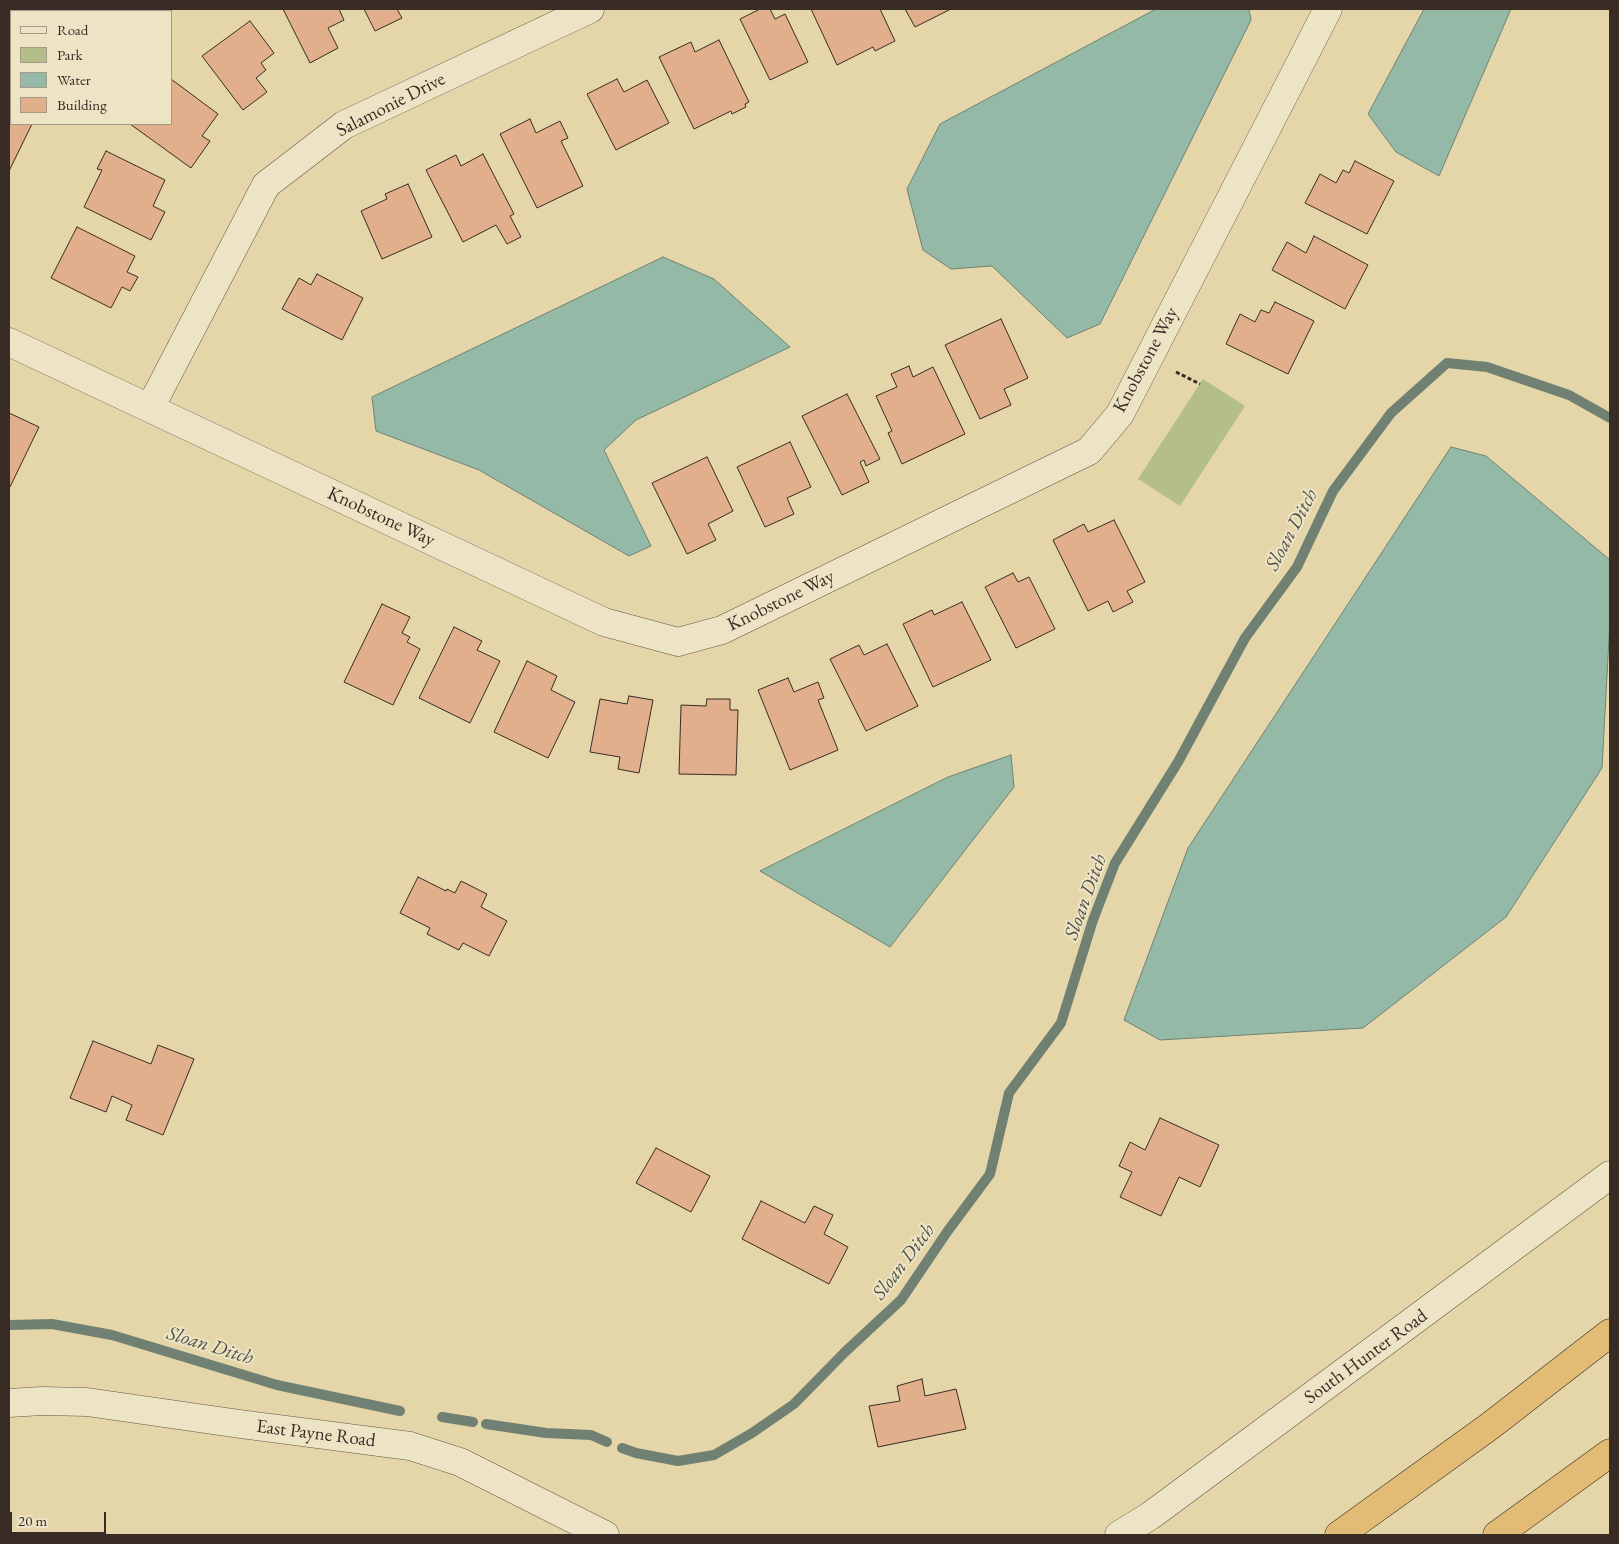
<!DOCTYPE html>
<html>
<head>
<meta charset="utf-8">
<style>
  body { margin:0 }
  #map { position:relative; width:1619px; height:1544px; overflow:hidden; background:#e4d6a8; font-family:"EB Garamond",serif }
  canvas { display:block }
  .frame { position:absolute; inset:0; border:10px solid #382c25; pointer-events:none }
  .legend { position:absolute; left:10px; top:10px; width:162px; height:115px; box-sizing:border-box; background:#ede4c6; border:1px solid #a59a86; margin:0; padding:6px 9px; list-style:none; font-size:15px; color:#382c25 }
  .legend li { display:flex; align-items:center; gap:10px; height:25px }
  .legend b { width:25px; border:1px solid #a59a86 }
  .scale { position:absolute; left:10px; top:1512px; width:96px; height:22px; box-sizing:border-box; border:2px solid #382c25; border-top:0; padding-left:6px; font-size:15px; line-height:18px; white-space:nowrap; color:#382c25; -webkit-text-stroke:4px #ede4c6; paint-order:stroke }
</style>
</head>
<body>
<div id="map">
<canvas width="1619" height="1544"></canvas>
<div class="frame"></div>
<ul class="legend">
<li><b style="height:6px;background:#ede4c6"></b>Road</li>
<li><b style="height:14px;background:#b4be88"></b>Park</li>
<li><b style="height:14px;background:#95b9a7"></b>Water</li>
<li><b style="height:14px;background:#e1af8c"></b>Building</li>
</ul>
<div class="scale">20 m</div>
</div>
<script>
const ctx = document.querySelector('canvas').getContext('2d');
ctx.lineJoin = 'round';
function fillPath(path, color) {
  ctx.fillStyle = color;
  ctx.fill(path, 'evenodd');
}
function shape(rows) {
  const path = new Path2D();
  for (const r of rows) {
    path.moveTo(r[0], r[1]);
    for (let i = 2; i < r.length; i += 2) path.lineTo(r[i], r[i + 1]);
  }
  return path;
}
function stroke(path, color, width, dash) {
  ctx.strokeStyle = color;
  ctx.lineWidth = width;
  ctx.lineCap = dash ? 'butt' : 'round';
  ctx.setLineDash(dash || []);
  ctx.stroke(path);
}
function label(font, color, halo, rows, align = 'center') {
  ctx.font = font + ' "EB Garamond",serif';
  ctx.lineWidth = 4;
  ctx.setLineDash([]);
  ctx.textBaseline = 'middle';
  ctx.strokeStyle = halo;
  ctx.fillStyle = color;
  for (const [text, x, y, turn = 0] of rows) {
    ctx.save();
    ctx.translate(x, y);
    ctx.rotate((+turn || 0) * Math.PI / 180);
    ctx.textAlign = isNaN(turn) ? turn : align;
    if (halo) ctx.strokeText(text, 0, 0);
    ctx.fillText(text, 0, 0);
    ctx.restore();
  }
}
const green = shape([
  [1203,379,1245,406,1180,506,1138,479]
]);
const water = shape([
  [1156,9,1249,9,1251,20,1100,324,1067,338,992,266,951,269,923,250,907,189,940,124,1156,9],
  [1424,9,1511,9,1439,176,1396,152,1368,114,1424,9],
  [663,257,714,279,790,347,636,420,604,450,651,546,629,556,479,470,376,431,372,397,663,257],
  [1451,447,1486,456,1610,560,1610,620,1602,768,1506,917,1363,1028,1160,1040,1124,1020,1188,848,1451,447],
  [1011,755,1014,787,890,947,760,871,948,777,1011,755]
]);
const stream = shape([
  [9,1325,52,1324,112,1335,277,1385,400,1411],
  [442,1417,473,1422],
  [486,1424,546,1433,591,1435,607,1442],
  [622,1448,636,1453,678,1461,714,1455,752,1433,794,1404,845,1352,901,1300,947,1232,990,1174,1009,1093,1061,1023,1093,920,1115,863,1178,762,1245,638,1297,567,1333,491,1391,413,1447,363,1487,367,1569,395,1610,418]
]);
const building = shape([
  [49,9,87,9,86,11,54,11,49,9],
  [283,9,339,9,344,20,328,28,338,48,310,63,283,9],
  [364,9,397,9,402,18,375,31,364,9],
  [760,9,770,9,775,19,785,14,808,62,770,80,740,19,760,9],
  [811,9,880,9,895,41,875,51,873,47,837,65,811,9],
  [905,9,951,9,915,27,905,9],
  [250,21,274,53,261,63,266,70,256,78,267,92,243,110,202,56,250,21],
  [719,40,749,102,745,104,746,107,732,114,731,111,694,129,659,57,691,42,695,52,719,40],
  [9,47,11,48,11,47,11,86,9,84,9,47],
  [171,79,218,114,202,136,210,141,191,168,130,124,171,124,171,79],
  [617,79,624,92,647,80,669,123,616,150,587,94,617,79],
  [9,110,11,111,11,124,32,124,9,171,9,110],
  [530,119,536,133,560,121,568,138,561,141,583,186,537,208,500,134,530,119],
  [106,151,165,180,153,206,165,212,151,240,84,207,102,170,97,169,106,151],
  [483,154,514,214,510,216,521,237,507,244,496,225,463,242,426,170,456,155,461,166,483,154],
  [1355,161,1394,181,1367,234,1305,203,1320,174,1336,183,1343,170,1349,173,1355,161],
  [408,184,432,237,382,259,361,211,387,199,385,194,408,184],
  [77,227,135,256,127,272,138,277,130,291,122,287,111,308,51,278,77,227],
  [1314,236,1368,265,1345,309,1272,270,1287,242,1306,253,1314,236],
  [317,274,363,298,342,340,282,309,299,278,311,285,317,274],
  [1275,302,1314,321,1288,374,1226,344,1240,314,1255,322,1261,310,1269,313,1275,302],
  [1001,319,1028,378,1004,389,1011,405,980,419,945,345,1001,319],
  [909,366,913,377,933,367,965,434,902,464,888,433,892,431,876,396,897,387,891,374,909,366],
  [847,394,880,459,866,466,864,460,860,462,869,482,842,495,802,416,847,394],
  [9,413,39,427,10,487,9,487,9,413],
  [790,442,811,487,787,498,794,514,765,527,737,467,790,442],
  [707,457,733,511,708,524,716,540,687,554,652,483,707,457],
  [1114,520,1145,582,1127,591,1133,602,1113,612,1108,601,1088,611,1053,540,1084,524,1088,532,1114,520],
  [1013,573,1018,582,1029,577,1055,629,1016,648,985,587,1013,573],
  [962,602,991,660,933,687,903,624,932,610,934,615,962,602],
  [382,604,410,617,402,633,410,637,407,642,420,649,393,705,344,682,382,604],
  [454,627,482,641,477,650,500,661,470,723,419,698,454,627],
  [887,644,918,706,866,731,830,659,859,645,864,655,887,644],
  [527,661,557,676,551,690,575,702,548,758,494,732,527,661],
  [788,678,794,692,818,682,824,698,818,700,838,750,790,770,758,690,788,678],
  [629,696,653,700,639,773,618,769,620,757,590,752,600,699,627,704,629,696],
  [707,699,730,699,730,710,738,710,736,775,679,774,681,705,706,706,707,699],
  [418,877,446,891,447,889,455,893,461,881,487,894,481,907,507,921,489,956,463,943,459,950,427,934,430,928,400,913,418,877],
  [93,1041,151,1064,158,1045,194,1059,163,1135,126,1120,132,1105,112,1096,106,1112,70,1098,93,1041],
  [1160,1118,1219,1145,1200,1187,1179,1177,1161,1216,1120,1197,1132,1172,1119,1166,1130,1142,1145,1150,1160,1118],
  [656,1148,710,1176,691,1212,636,1183,656,1148],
  [761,1201,805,1223,814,1206,833,1215,824,1234,848,1247,829,1284,742,1239,761,1201],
  [922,1379,925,1396,956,1389,966,1429,878,1447,869,1406,900,1401,897,1386,922,1379]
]);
const path = shape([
  [1176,372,1200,384]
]);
const minor = shape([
  [9,342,604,622,678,642,722,630,1089,451,1120,414,1328,9],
  [150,408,266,185,344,125,590,9],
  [9,1403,42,1401,87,1402,240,1424,410,1446,460,1462,605,1535],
  [1119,1535,1150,1516,1610,1175]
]);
const highway = shape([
  [1339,1535,1490,1426,1610,1333],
  [1497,1535,1610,1453]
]);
const streetNames = [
  ["Salamonie Drive",391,105,-27],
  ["Knobstone Way",1146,360,-62],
  ["Knobstone Way",381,517,25],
  ["Knobstone Way",781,601,-26],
  ["South Hunter Road",1366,1357,-36],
  ["East Payne Road",316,1434,7]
];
const waterNames = [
  ["Sloan Ditch",1292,530,-62],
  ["Sloan Ditch",1086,897,-70],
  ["Sloan Ditch",904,1262,-53],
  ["Sloan Ditch",210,1346,17]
];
fillPath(green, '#b4be88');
fillPath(water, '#95b9a7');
stroke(water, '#708173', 1);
stroke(stream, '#708173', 10);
fillPath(building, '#e1af8c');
stroke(building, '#382c25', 1);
stroke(minor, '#635646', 29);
stroke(highway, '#382c25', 29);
stroke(path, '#382c25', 3, [4, 2.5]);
stroke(minor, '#ede4c6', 28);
stroke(highway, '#e2bb74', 28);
label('19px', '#382c25', '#ede4c6', streetNames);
label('italic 20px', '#4f4f46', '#ede4c6', waterNames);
</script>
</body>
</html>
